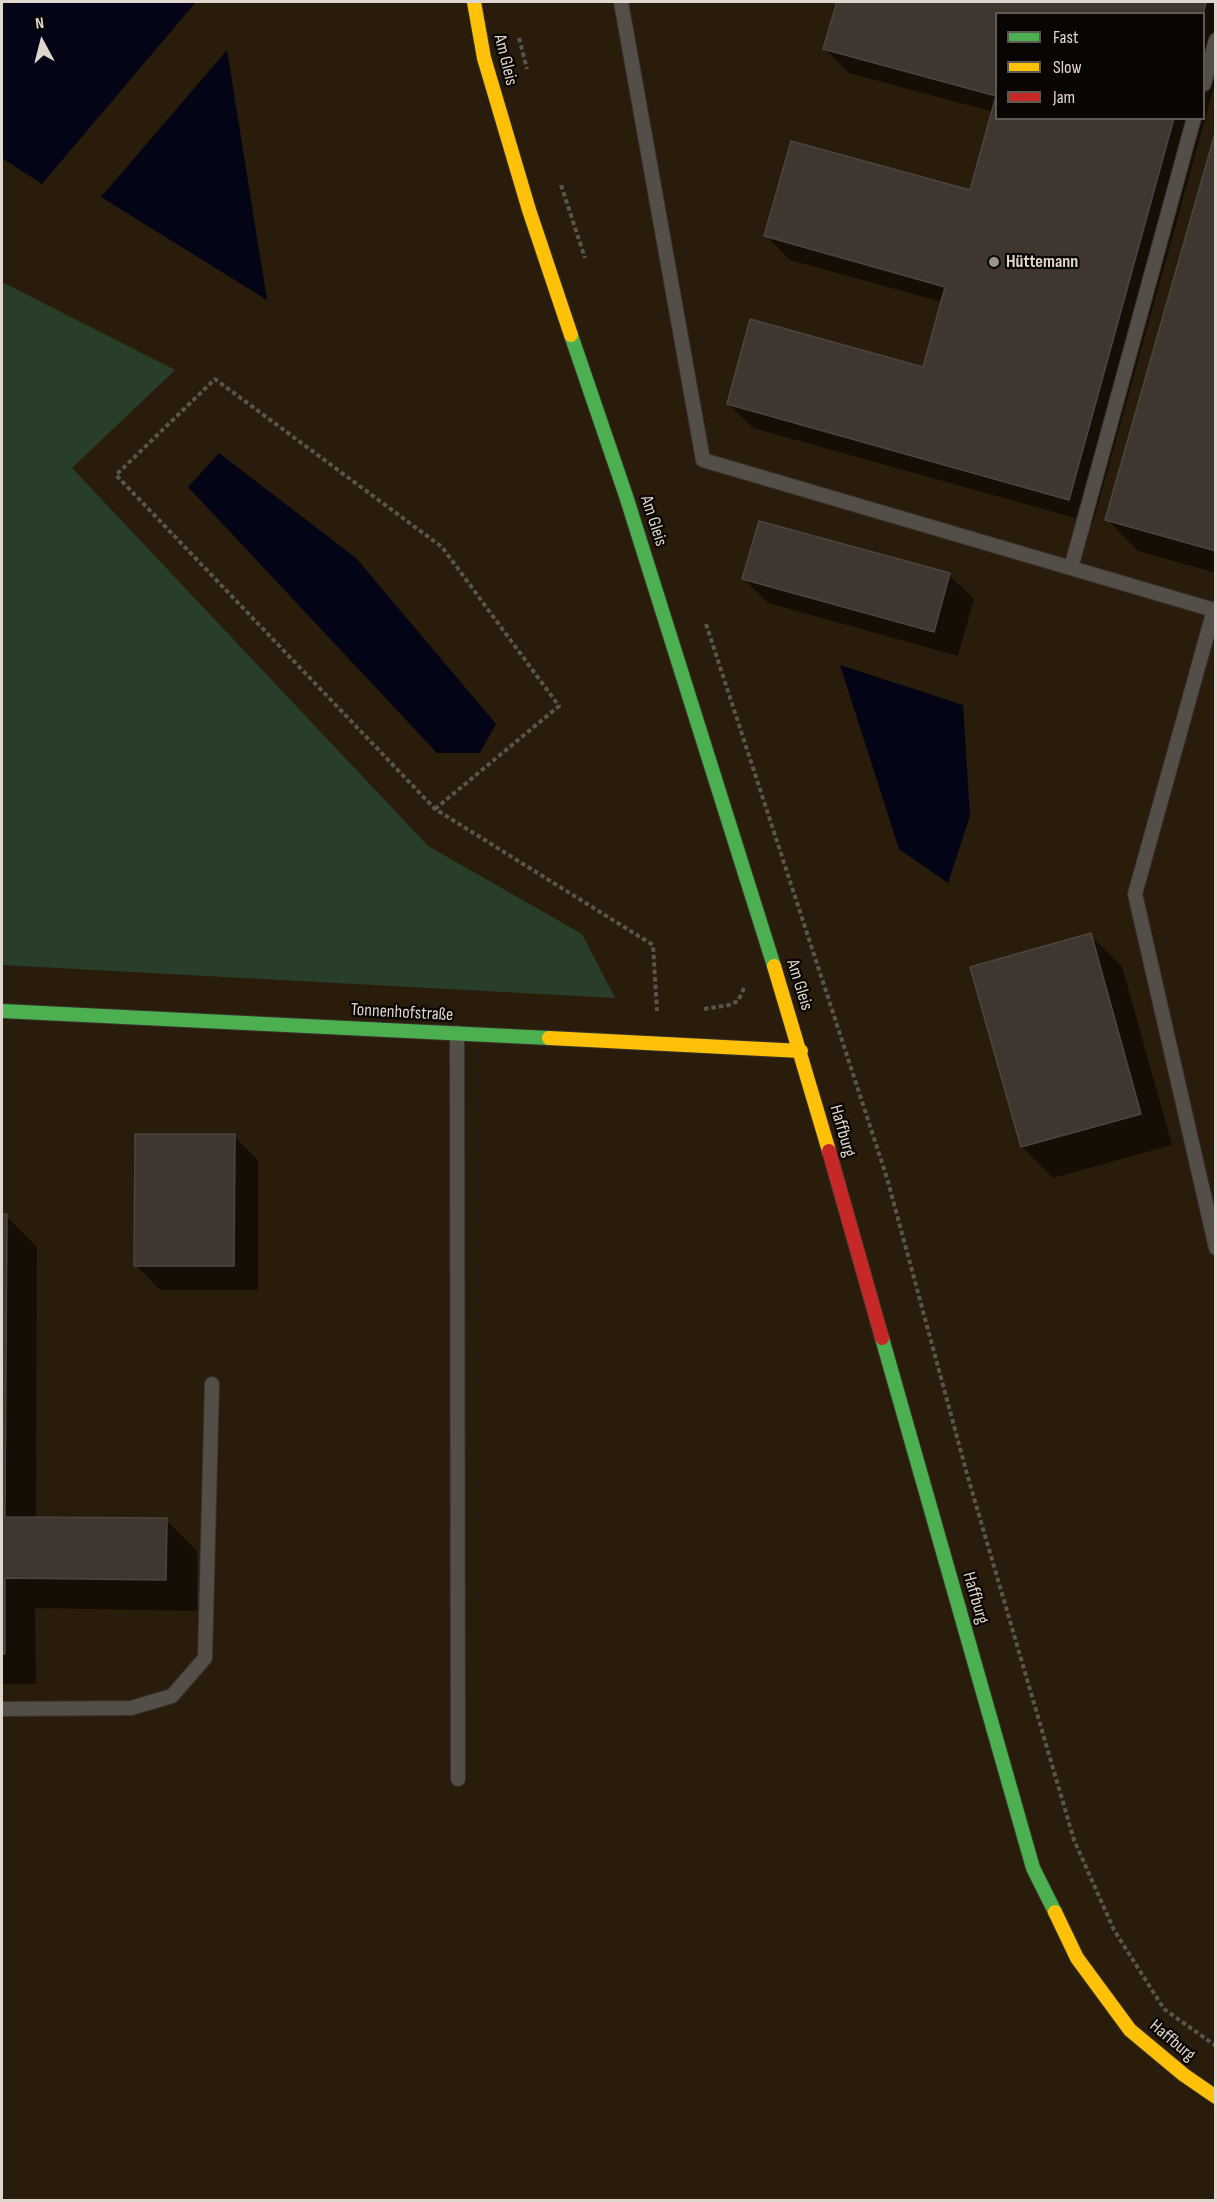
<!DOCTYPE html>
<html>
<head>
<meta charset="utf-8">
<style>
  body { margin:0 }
  #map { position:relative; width:1217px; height:2202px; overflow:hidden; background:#1e1811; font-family:"Sofia Sans Condensed",sans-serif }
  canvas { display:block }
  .frame { position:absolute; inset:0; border:3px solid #dfd7ce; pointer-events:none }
  .legend { position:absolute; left:995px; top:12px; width:210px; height:108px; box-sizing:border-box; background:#090502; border:2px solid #5f5954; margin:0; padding:8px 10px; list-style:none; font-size:18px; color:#dfd7ce }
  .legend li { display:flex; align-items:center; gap:12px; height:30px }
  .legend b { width:30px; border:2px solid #5f5954 }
  .north { position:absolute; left:12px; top:12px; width:60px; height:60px; -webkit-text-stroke:4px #090502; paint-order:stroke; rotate:353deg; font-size:16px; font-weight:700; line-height:24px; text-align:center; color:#dfd7ce }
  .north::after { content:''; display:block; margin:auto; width:21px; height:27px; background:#dfd7ce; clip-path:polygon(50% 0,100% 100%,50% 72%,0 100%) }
</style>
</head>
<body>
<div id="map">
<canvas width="1217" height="2202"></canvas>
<div class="frame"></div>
<ul class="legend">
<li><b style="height:8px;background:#4caf50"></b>Fast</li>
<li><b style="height:8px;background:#ffc107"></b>Slow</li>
<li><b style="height:8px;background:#c62828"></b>Jam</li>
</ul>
<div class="north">N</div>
</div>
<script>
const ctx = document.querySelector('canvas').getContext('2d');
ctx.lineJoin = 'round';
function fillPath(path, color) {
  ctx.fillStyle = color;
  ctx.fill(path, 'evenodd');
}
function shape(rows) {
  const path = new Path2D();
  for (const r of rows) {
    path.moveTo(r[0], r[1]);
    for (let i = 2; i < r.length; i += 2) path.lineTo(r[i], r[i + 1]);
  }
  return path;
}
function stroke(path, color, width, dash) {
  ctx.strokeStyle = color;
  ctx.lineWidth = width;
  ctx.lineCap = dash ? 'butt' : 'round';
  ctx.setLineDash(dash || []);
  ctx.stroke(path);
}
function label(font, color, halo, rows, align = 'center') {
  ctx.font = font + ' "Sofia Sans Condensed",sans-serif';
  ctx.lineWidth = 4.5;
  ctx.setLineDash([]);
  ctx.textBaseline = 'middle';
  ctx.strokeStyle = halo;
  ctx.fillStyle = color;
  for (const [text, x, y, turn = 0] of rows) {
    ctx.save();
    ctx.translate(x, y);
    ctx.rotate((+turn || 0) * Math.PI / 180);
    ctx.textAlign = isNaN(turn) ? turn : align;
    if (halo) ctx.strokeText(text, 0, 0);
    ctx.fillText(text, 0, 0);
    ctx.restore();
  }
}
const built = shape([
  [2,2,1215,2,1215,2200,2,2200],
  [996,14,1204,14,1204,118,996,118]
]);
const green = shape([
  [2,282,175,370,72,468,428,846,582,934,615,998,2,965]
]);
const water = shape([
  [2,2,196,2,42,184,2,158],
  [227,50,267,300,101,197],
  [219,453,356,558,496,724,480,753,437,753,188,487],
  [840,665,963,705,970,816,948,883,899,849]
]);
const shadow = shape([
  [838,2,1216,2,1216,80,1093,523,753,428,728,404,924,369,942,302,790,260,766,236,971,192,993,112,849,73,825,49],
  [996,14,1204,14,1204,118,996,118],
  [1216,135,1216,573,1138,551,1107,519],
  [949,575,974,599,958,656,768,603,744,579],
  [1090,935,1122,966,1172,1145,1053,1178,1022,1147],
  [234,1136,258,1160,258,1290,160,1290,136,1265],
  [2,1215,6,1216,37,1247,36,1519,166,1520,197,1551,197,1611,35,1608,36,1684,2,1684]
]);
const building = shape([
  [837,2,1206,2,1203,14,996,14,996,118,1174,118,1069,500,727,404,750,319,923,367,945,287,764,236,791,141,970,190,996,96,823,49,837,2],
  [1216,130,1216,551,1105,520,1216,130],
  [759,521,950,573,934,632,742,579,759,521],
  [1091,933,1141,1114,1021,1147,970,967,1091,933],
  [135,1134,235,1134,234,1266,134,1266,135,1134],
  [2,1214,7,1214,5,1517,167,1518,166,1580,5,1578,5,1654,2,1654,2,1214]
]);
const path = shape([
  [519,38,527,69],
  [561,185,585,258],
  [706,624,887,1178,967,1474,1074,1840,1114,1930,1164,2009,1216,2046],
  [435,809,559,706,442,547,215,379,116,475,435,809,653,945,657,1011],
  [704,1009,729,1005,738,1001,744,988]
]);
const lane = shape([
  [621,2,703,460,1214,610,1135,894,1216,1248],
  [1204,84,1216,40],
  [1071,568,1194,118],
  [457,1033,458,1779],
  [2,1709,131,1708,172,1696,205,1658,212,1384]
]);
const fast = shape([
  [571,335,626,496,774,966],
  [2,1011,549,1038],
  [882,1338,1033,1868,1055,1912]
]);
const slow = shape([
  [474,2,484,58,529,210,571,335],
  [774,966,829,1151],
  [549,1038,801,1051],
  [1055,1912,1077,1958,1130,2030,1184,2075,1216,2097]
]);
const jam = shape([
  [829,1151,882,1338]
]);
const markers = [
  [994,262,6,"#9b948c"]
];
const streetNames = [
  ["Am Gleis",505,60,76],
  ["Am Gleis",653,521,72],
  ["Am Gleis",799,985,73],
  ["Tonnenhofstraße",402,1013,3],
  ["Haffburg",842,1131,74],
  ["Haffburg",975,1598,74],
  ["Haffburg",1172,2041,40]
];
const poiNames = [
  ["Hüttemann",1006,262]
];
fillPath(built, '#2a1c0b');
fillPath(green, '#283e2b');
fillPath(water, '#030416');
fillPath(shadow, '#0007');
fillPath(building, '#3f3630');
stroke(building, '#4b4440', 1.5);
stroke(lane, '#37322d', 16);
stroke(fast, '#37322d', 16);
stroke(slow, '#37322d', 16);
stroke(jam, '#37322d', 16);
stroke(path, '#59544e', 4, [4.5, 3]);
stroke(lane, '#534e48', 14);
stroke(fast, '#4caf50', 14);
stroke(slow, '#ffc107', 14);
stroke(jam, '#c62828', 14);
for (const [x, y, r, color] of markers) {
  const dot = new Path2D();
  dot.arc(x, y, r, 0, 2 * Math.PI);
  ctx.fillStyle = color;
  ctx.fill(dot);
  stroke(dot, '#090502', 2);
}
label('18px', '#dfd7ce', '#090502', streetNames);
label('bold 18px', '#dfd7ce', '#090502', poiNames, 'left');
</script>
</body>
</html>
